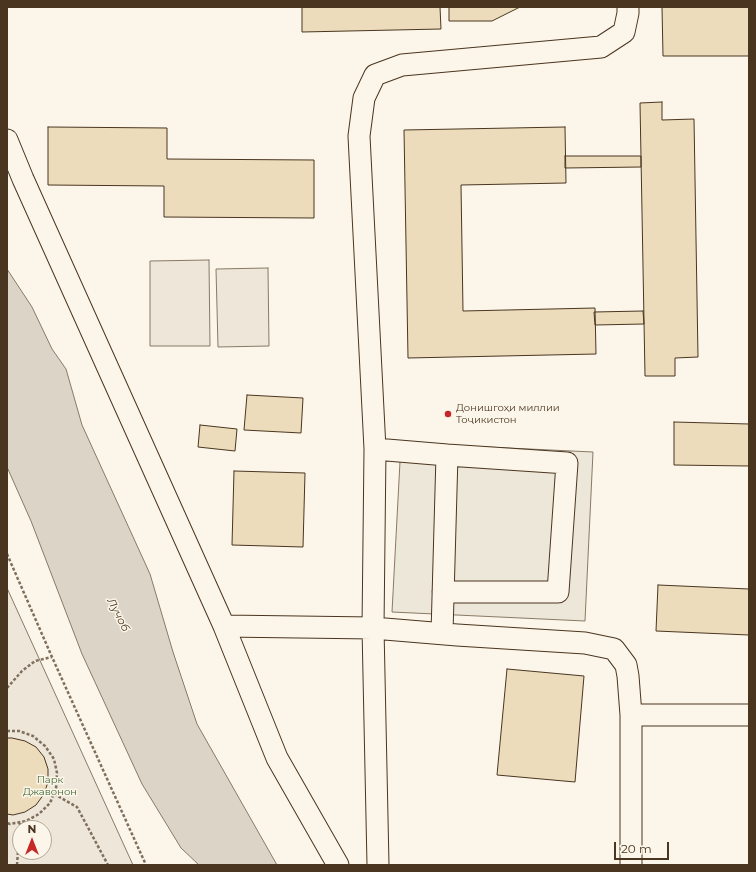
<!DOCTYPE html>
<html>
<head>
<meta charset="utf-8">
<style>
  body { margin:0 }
  #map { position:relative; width:756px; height:872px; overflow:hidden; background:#fbf6e9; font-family:Montserrat,sans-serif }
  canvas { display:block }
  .frame { position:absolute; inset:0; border:8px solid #4a3520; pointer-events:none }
  .north { position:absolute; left:12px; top:820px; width:40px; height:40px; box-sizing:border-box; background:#fbf6e9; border:1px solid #b4a999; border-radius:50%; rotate:0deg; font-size:11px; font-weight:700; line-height:16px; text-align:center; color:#4a3520 }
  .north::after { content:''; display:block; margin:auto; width:14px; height:18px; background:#c62828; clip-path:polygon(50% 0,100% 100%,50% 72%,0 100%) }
  .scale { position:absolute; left:614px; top:842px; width:55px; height:18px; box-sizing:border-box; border:2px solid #4a3520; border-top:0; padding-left:5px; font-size:12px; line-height:14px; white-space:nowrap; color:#4a3520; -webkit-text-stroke:3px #fbf6e9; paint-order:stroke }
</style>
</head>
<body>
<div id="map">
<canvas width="756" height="872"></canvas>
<div class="frame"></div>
<div class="north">N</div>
<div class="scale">20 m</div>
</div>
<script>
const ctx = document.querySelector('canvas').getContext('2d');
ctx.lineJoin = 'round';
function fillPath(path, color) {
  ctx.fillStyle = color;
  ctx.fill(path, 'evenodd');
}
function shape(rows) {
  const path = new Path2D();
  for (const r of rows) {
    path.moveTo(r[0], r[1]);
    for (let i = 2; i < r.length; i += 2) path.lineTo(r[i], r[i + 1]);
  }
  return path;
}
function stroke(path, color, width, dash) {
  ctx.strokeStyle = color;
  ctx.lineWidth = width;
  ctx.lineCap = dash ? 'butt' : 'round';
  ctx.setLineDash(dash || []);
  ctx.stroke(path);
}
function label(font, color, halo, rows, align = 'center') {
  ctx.font = font + ' Montserrat,sans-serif';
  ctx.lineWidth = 3;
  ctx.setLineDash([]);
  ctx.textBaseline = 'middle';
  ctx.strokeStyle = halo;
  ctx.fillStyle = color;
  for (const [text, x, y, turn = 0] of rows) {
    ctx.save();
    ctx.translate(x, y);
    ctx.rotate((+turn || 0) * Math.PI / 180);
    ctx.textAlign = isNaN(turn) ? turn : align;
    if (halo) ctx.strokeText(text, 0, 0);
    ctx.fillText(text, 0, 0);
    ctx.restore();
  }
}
const green = shape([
  [209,260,210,346,150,346,150,261,209,260],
  [268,268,269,346,218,347,216,269,268,268],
  [7,588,133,865,7,865,7,588],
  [20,828,44,828,44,852,20,852,20,828]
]);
const parking = shape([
  [401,443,593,452,585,621,392,612,401,443]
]);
const water = shape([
  [7,269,32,307,52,349,66,369,82,425,150,574,173,652,197,724,277,865,199,865,181,848,142,784,82,654,31,521,7,467,7,269]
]);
const building = shape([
  [302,7,440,7,441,29,302,32,302,7],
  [449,7,520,7,492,21,449,21,449,7],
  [662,7,749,7,749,56,663,56,662,7],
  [662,102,662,120,694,119,698,357,675,358,675,376,645,376,640,103,662,102],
  [48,127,167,128,167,159,314,160,314,218,164,217,164,186,48,185,48,127],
  [565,127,566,183,461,185,463,311,595,308,596,354,408,358,404,130,565,127],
  [565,156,641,156,641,167,565,168,565,156],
  [643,311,644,324,595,325,594,312,643,311],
  [247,395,303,398,301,433,244,430,247,395],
  [674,422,749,424,749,466,674,465,674,422],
  [200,425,237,429,235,451,198,447,200,425],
  [234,471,305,473,303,547,232,545,234,471],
  [658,585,749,589,749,635,656,631,658,585],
  [507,669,584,676,575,782,497,775,507,669],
  [7,738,12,738,25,741,36,747,44,757,48,769,48,782,44,794,36,805,25,812,13,815,7,814,7,738]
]);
const path = shape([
  [7,554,52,657,146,865],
  [7,688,22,671,35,661,52,657],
  [7,731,19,731,33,736,45,746,54,759,57,773,56,789,50,803,39,814,26,821,10,824,7,823],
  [54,794,77,807,108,865],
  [17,865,20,823]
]);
const minor = shape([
  [628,7,628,13,624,32,601,47,402,65,375,75,364,98,359,136,375,449,373,628,457,635,585,643,614,649,626,665,628,676,631,715],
  [7,140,23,179,224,626,277,758,338,865],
  [375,449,447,455,442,633],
  [443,592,558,592,567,463,447,455],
  [224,626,373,628,378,865],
  [631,865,631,715,749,715]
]);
const markers = [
  [448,414,4,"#c62828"]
];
const poiNames = [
  ["Донишгоҳи миллии",456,408],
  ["Тоҷикистон",456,420]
];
const parkNames = [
  ["Парк",50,780],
  ["Джавонон",50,792]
];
const waterNames = [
  ["Лучоб",118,615,63]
];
fillPath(green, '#ede6d9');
stroke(green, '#887966', 1);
fillPath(parking, '#ede7d9');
stroke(parking, '#887966', 1);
fillPath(water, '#dcd4c6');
stroke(water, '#887966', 1);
fillPath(building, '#ecdcbc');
stroke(building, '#4a3520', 1);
stroke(minor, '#4a3520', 23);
stroke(path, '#7f6f5c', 2.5, [3, 2]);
stroke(minor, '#fbf6e9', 21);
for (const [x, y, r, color] of markers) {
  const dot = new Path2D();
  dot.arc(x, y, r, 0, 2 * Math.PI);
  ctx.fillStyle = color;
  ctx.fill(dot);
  stroke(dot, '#fbf6e9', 1.5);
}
label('10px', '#4a3520', '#fbf6e9', poiNames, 'left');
label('10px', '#436837', '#fbf6e9', parkNames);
label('italic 11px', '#4a3520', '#fbf6e9', waterNames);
</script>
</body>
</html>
